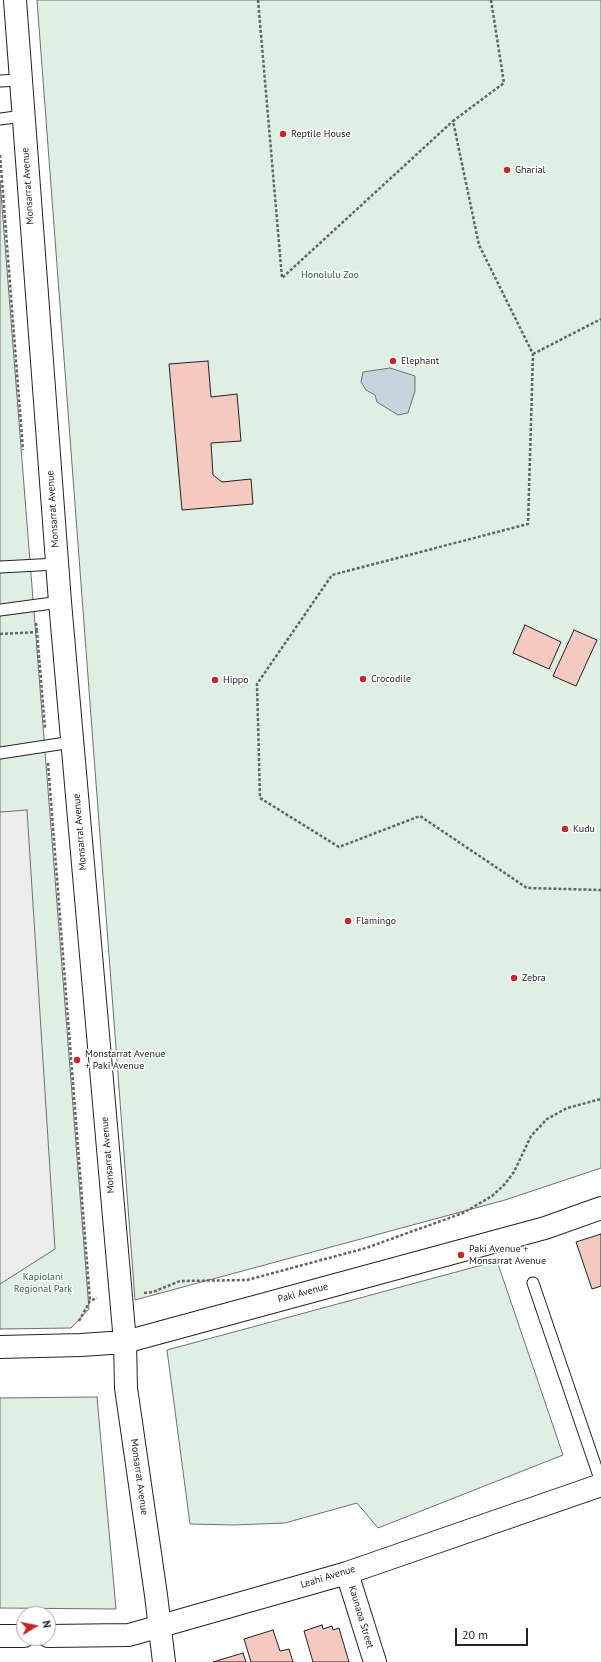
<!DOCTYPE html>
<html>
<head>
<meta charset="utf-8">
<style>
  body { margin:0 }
  #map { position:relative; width:601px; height:1662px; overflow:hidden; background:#fff; font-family:"PT Sans",sans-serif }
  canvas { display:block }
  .north { position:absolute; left:16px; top:1606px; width:40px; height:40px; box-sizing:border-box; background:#fff; border:1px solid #a7a7a7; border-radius:50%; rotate:80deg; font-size:11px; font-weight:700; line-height:16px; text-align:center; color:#222 }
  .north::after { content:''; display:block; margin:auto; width:14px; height:18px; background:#c62828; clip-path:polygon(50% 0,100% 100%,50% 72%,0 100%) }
  .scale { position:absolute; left:455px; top:1628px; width:73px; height:18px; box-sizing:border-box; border:2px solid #222; border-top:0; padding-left:5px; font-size:12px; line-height:14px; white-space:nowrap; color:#222; -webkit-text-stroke:3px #fff; paint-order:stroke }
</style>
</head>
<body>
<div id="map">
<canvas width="601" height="1662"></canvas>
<div class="north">N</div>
<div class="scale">20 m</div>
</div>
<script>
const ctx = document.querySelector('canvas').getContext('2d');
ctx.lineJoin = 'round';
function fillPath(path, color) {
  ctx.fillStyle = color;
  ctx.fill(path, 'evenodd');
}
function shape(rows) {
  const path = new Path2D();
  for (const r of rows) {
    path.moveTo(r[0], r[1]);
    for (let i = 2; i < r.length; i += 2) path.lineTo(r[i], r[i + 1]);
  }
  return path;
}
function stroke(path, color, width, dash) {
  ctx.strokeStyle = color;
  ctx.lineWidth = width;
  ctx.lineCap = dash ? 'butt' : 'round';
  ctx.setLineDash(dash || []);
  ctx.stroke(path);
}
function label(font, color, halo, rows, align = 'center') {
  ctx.font = font + ' "PT Sans",sans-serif';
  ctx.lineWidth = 3;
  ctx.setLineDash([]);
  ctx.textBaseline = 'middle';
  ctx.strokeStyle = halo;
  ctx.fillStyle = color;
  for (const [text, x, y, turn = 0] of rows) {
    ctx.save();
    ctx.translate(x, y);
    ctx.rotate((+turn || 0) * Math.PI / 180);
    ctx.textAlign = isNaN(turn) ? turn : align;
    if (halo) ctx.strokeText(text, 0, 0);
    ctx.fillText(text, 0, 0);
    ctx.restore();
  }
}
const green = shape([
  [37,0,601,0,601,1168,505,1200,135,1300,37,0],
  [0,181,89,1309,71,1328,0,1329,0,181],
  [497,1261,563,1455,378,1528,357,1503,285,1523,234,1525,190,1524,167,1350,497,1261],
  [97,1397,116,1609,0,1608,0,1398,97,1397]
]);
const parking = shape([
  [27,810,55,1249,0,1284,0,812,27,810]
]);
const water = shape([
  [390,368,415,376,415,391,408,413,398,415,377,402,375,395,366,390,361,382,363,372,390,368]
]);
const building = shape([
  [208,361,211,397,237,394,241,441,211,443,213,475,222,482,251,479,253,504,182,510,169,364,208,361],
  [525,625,561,642,549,669,513,653,525,625],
  [574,630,597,640,576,686,553,676,574,630],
  [601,1234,601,1286,592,1289,576,1242,601,1234],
  [322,1625,323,1629,332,1626,333,1630,339,1628,349,1662,313,1662,304,1631,322,1625],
  [273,1630,280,1651,289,1649,293,1662,251,1662,244,1639,273,1630],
  [243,1653,246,1662,213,1662,243,1653]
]);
const path = shape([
  [258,0,282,278,453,121],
  [491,0,504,83,453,121,479,245,533,354,528,524,332,575,257,684,260,798,339,847,420,816,527,888,601,890],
  [0,155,23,450],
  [533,354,601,319],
  [36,623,37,632],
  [0,634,37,632,45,728],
  [48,763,90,1301],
  [144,1293,153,1292,180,1281,247,1280,366,1248,463,1213,492,1196,504,1185,514,1172,531,1136,547,1119,567,1108,601,1099],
  [79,1321,90,1301,97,1298]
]);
const lane = shape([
  [0,81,20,80],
  [0,119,23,116],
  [0,567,57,564],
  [0,610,60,602],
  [0,753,72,742],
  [533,1283,601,1482]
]);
const street = shape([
  [347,1573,375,1662],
  [0,1636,24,1636],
  [48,1636,129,1635,347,1573,601,1485]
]);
const secondary = shape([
  [15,0,60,602,125,1342,126,1388,156,1595,164,1662],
  [0,1347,81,1345,125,1342,545,1228,601,1208]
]);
const markers = [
  [283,134,4,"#c62828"],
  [507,170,4,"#c62828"],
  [393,361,4,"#c62828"],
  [363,679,4,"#c62828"],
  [215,680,4,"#c62828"],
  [565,829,4,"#c62828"],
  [348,921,4,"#c62828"],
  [514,978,4,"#c62828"],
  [77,1060,4,"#c62828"],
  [461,1255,4,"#c62828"]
];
const poiNames = [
  ["Reptile House",291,134],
  ["Gharial",515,170],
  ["Elephant",401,361],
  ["Crocodile",371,679],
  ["Hippo",223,680],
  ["Kudu",573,829],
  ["Flamingo",356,921],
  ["Zebra",522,978],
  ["Monstarrat Avenue",85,1054],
  ["+ Paki Avenue",85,1066],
  ["Paki Avenue +",469,1249],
  ["Monsarrat Avenue",469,1261]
];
const streetNames = [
  ["Monsarrat Avenue",28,186,-94],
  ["Monsarrat Avenue",53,509,-94],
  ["Monsarrat Avenue",80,832,-95],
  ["Monsarrat Avenue",108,1155,-95],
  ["Paki Avenue",303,1293,-15],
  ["Monsarrat Avenue",139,1477,82],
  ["Leahi Avenue",328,1577,-17],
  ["Kaunaoa Street",361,1617,73]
];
const parkNames = [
  ["Honolulu Zoo",330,275],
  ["Kapiolani",43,1277],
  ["Regional Park",43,1289]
];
fillPath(green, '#e0efe3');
stroke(green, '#6f6f6f', 1);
fillPath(parking, '#ededed');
stroke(parking, '#6f6f6f', 1);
fillPath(water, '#c7d3dd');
stroke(water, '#6f6f6f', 1);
fillPath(building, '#f3c9c0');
stroke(building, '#222', 1);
stroke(lane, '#222', 13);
stroke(street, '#222', 24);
stroke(secondary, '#222', 24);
stroke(path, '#646464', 2.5, [3, 2]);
stroke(lane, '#fff', 11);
stroke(street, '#fff', 22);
stroke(secondary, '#fff', 22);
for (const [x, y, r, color] of markers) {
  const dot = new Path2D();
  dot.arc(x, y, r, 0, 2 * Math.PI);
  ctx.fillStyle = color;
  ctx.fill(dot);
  stroke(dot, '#fff', 1.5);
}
label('10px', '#222', '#fff', poiNames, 'left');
label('10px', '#222', '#fff', streetNames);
label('10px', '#2f5e38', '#fff', parkNames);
</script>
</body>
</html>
